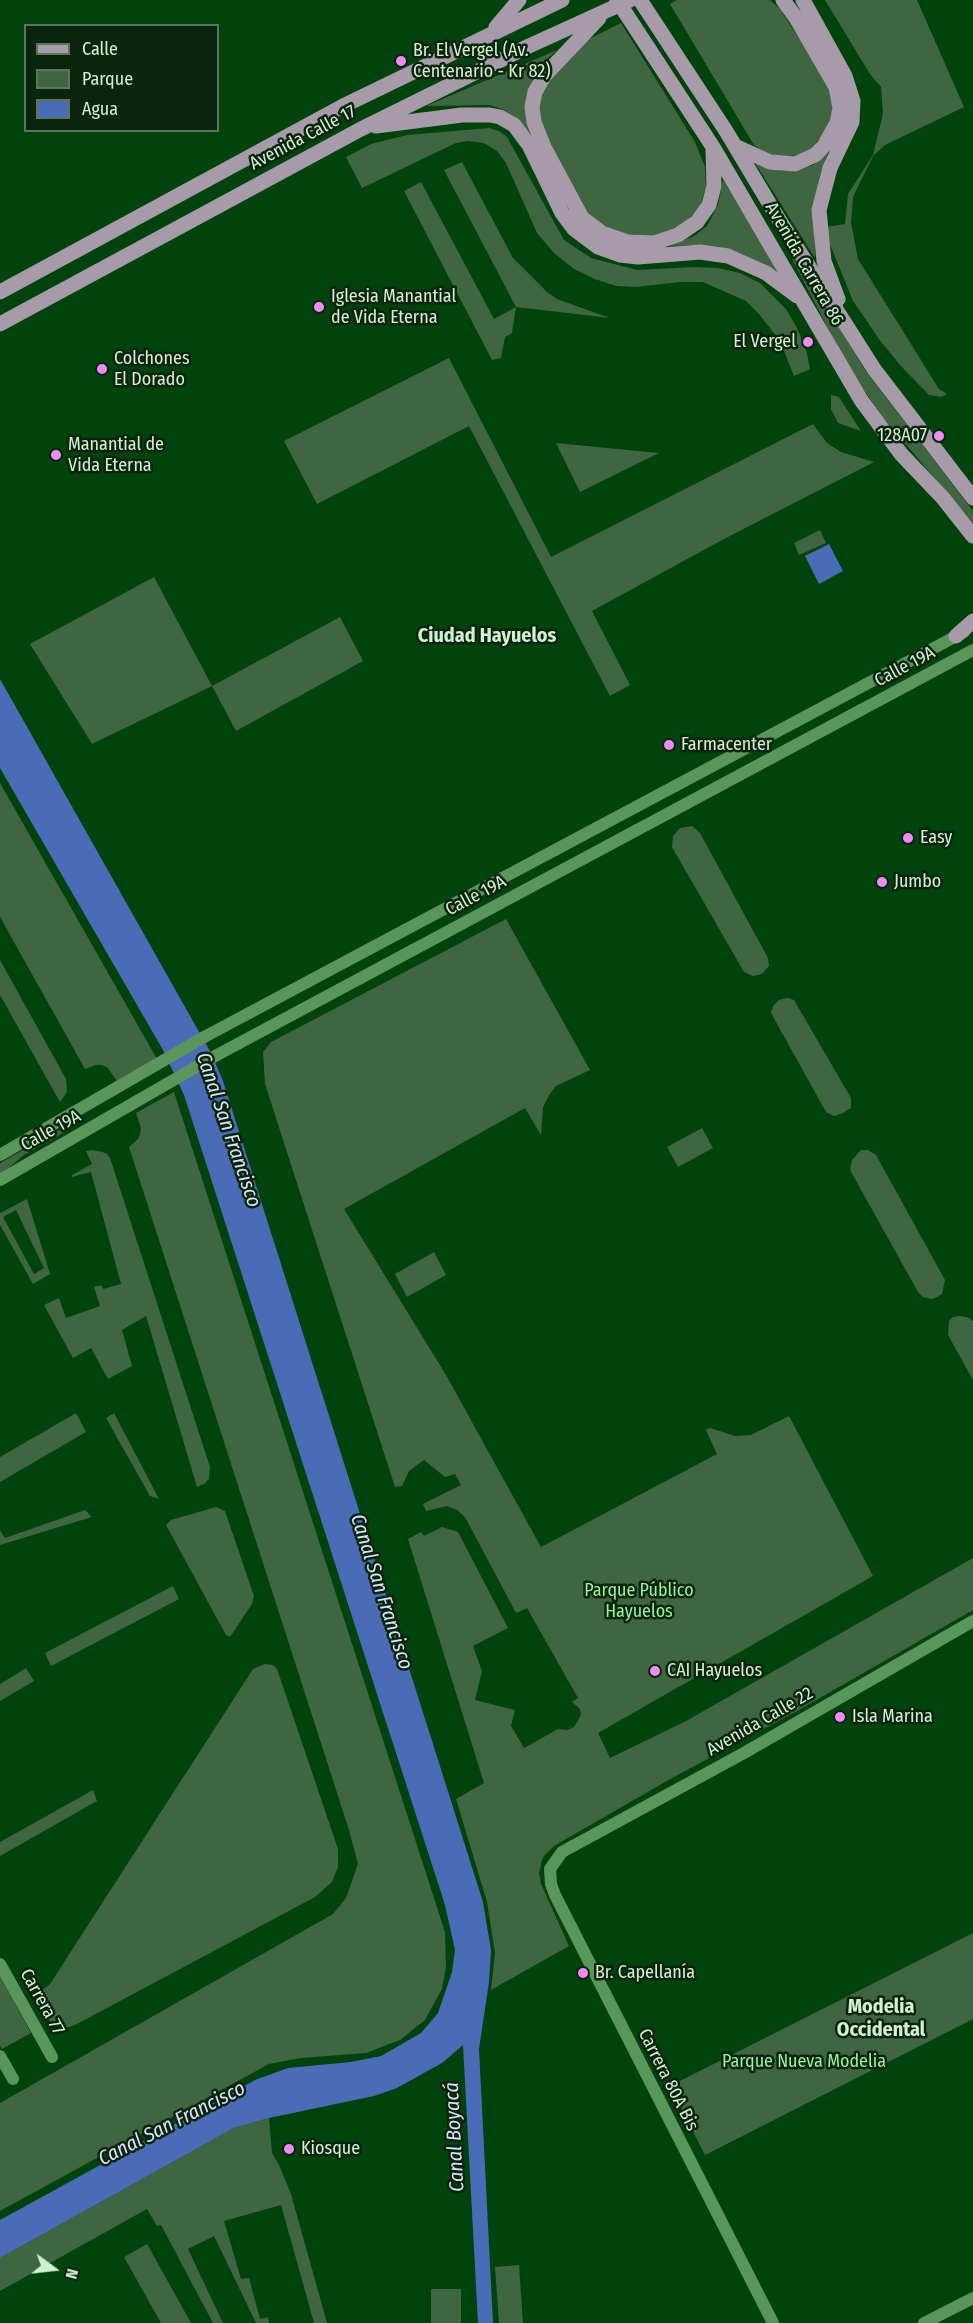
<!DOCTYPE html>
<html>
<head>
<meta charset="utf-8">
<style>
  body { margin:0 }
  #map { position:relative; width:973px; height:2323px; overflow:hidden; background:#00430c; font-family:"Fira Sans Condensed",sans-serif }
  canvas { display:block }
  .legend { position:absolute; left:24px; top:24px; width:195px; height:108px; box-sizing:border-box; background:#0b240d; border:2px solid #5b765b; margin:0; padding:8px 10px; list-style:none; font-size:18px; color:#d2f1d1 }
  .legend li { display:flex; align-items:center; gap:12px; height:30px }
  .legend b { width:30px; border:2px solid #5b765b }
  .north { position:absolute; left:24px; top:2239px; width:60px; height:60px; -webkit-text-stroke:4px #0b240d; paint-order:stroke; rotate:105deg; font-size:16px; font-weight:700; line-height:24px; text-align:center; color:#d2f1d1 }
  .north::after { content:''; display:block; margin:auto; width:21px; height:27px; background:#d2f1d1; clip-path:polygon(50% 0,100% 100%,50% 72%,0 100%) }
</style>
</head>
<body>
<div id="map">
<canvas width="973" height="2323"></canvas>
<ul class="legend">
<li><b style="height:8px;background:#a79ba9"></b>Calle</li>
<li><b style="height:16px;background:#3f6641"></b>Parque</li>
<li><b style="height:16px;background:#4a6bb5"></b>Agua</li>
</ul>
<div class="north">N</div>
</div>
<script>
const ctx = document.querySelector('canvas').getContext('2d');
ctx.lineJoin = 'round';
function fillPath(path, color) {
  ctx.fillStyle = color;
  ctx.fill(path, 'evenodd');
}
function shape(rows) {
  const path = new Path2D();
  for (const r of rows) {
    path.moveTo(r[0], r[1]);
    for (let i = 2; i < r.length; i += 2) path.lineTo(r[i], r[i + 1]);
  }
  return path;
}
function stroke(path, color, width, dash) {
  ctx.strokeStyle = color;
  ctx.lineWidth = width;
  ctx.lineCap = dash ? 'butt' : 'round';
  ctx.setLineDash(dash || []);
  ctx.stroke(path);
}
function label(font, color, halo, rows, align = 'center') {
  ctx.font = font + ' "Fira Sans Condensed",sans-serif';
  ctx.lineWidth = 5;
  ctx.setLineDash([]);
  ctx.textBaseline = 'middle';
  ctx.strokeStyle = halo;
  ctx.fillStyle = color;
  for (const [text, x, y, turn = 0] of rows) {
    ctx.save();
    ctx.translate(x, y);
    ctx.rotate((+turn || 0) * Math.PI / 180);
    ctx.textAlign = isNaN(turn) ? turn : align;
    if (halo) ctx.strokeText(text, 0, 0);
    ctx.fillText(text, 0, 0);
    ctx.restore();
  }
}
const green = shape([
  [677,0,770,0,779,8,825,77,832,92,832,112,829,127,810,150,797,155,781,158,767,154,754,145,670,4],
  [825,0,917,0,964,107,885,145,873,156,853,197,851,223,858,259,939,389,947,394,941,397,929,395,900,365,879,339,853,301,829,242,826,227,845,224,848,194,873,155,883,114,881,87,870,74],
  [621,23,695,142,705,167,706,187,699,209,680,227,659,236,631,238,594,221,581,206,537,117,540,94,553,74,587,40],
  [557,50,545,61,533,79,527,96,532,136,519,121,504,110,490,105,426,106],
  [489,128,499,131,507,137,564,240,591,258,637,270,694,267,718,268,740,273,760,283,786,309,796,326,806,349,810,369,794,376,780,341,759,314,746,301,703,282,680,282,636,287,616,286,595,279,574,269,554,253,537,233,506,163,497,151,484,143,468,141,456,143,362,188,346,157,371,144,407,135],
  [828,153,820,175,814,207,815,258,755,163,783,171,799,170,813,165],
  [462,162,513,258,547,292,557,299,610,318,516,307,512,333,505,337,501,358,492,360,404,191,421,182,494,319,516,307,444,170],
  [723,180,782,276,744,255,726,249,697,245,670,246,694,236,707,226,718,205],
  [787,249,835,321,865,370,973,511,973,524,883,417,849,369],
  [449,358,551,557,813,424,827,443,841,452,874,462,722,540,592,611,630,685,610,696,469,426,317,504,284,441],
  [831,395,839,397,861,431,838,423,831,409],
  [556,443,659,453,580,492],
  [820,530,826,543,799,555,794,543],
  [154,577,212,686,340,617,363,661,236,731,212,686,92,744,30,644],
  [0,783,157,1059,117,1081,108,1068,102,1065,96,1065,85,1069,0,917],
  [692,826,700,833,768,958,769,966,762,974,753,976,744,972,672,847,673,836,680,828],
  [506,919,590,1070,556,1086,549,1095,543,1107,541,1135,525,1108,344,1209,446,1375,541,1547,717,1454,706,1430,710,1428,735,1436,751,1435,789,1416,873,1576,598,1733,610,1758,686,1721,973,1558,973,1610,799,1710,672,1778,554,1846,543,1857,539,1873,541,1884,569,1946,491,1990,495,1953,487,1902,456,1799,484,1783,408,1539,421,1532,424,1536,442,1527,458,1532,508,1628,473,1646,482,1671,475,1700,515,1710,511,1726,524,1748,558,1729,567,1730,574,1727,581,1715,580,1709,572,1702,578,1698,527,1608,516,1613,465,1517,457,1510,447,1506,426,1511,423,1504,461,1485,455,1474,445,1477,424,1460,409,1471,402,1486,395,1487,265,1084,263,1052,271,1042],
  [0,960,66,1079,67,1092,60,1102,0,995],
  [788,998,794,1000,851,1098,851,1108,843,1113,834,1116,826,1112,771,1013,773,1006,779,1000],
  [174,1092,445,1932,446,1966,442,1989,425,2020,400,2040,366,2053,301,2058,269,2064,0,2211,0,2103,333,1914,346,1898,358,1864,349,1830,129,1147,138,1139,140,1134,141,1128,136,1113],
  [70,1124,72,1128,24,1155,0,1175,0,1163],
  [702,1128,713,1148,678,1167,667,1147],
  [93,1150,106,1153,110,1158,210,1467,209,1479,204,1484,197,1487,146,1316,122,1330,132,1366,108,1379,91,1348,73,1358,44,1305,59,1298,66,1318,100,1306,94,1287,101,1285,103,1289,121,1284,91,1172,72,1177,72,1175,92,1164,86,1151],
  [861,1150,868,1150,876,1155,945,1280,942,1294,937,1297,932,1299,923,1297,918,1292,850,1170,852,1160],
  [27,1199,50,1274,33,1284,0,1225,0,1213],
  [16,1210,44,1268,34,1274,3,1217],
  [434,1252,446,1275,407,1297,395,1274],
  [960,1316,967,1317,973,1321,973,1380,948,1335,949,1321,953,1317],
  [76,1413,86,1432,0,1482,0,1457],
  [114,1413,159,1499,150,1496,106,1418],
  [216,1507,225,1511,254,1596,252,1604,230,1637,226,1635,166,1525,171,1520],
  [85,1510,92,1517,0,1545,0,1530,5,1538],
  [173,1586,179,1599,51,1666,45,1653],
  [265,1664,273,1665,277,1669,338,1849,338,1867,332,1882,315,1897,75,2025,62,2029,56,2027,46,2017,34,1992,42,1990,50,1984,253,1669],
  [26,1668,34,1681,0,1701,0,1684],
  [93,1790,97,1801,0,1856,0,1842],
  [973,1933,973,2019,705,2155,670,2086],
  [0,1976,31,2033,2,2049,0,2045],
  [269,2118,272,2153,279,2165,291,2194,327,2323,314,2323,281,2205,224,2221,241,2279,249,2278,260,2319,268,2317,269,2323,256,2323,214,2236,188,2249,223,2323,213,2323,161,2225,157,2226,147,2209,0,2291,0,2258,234,2128],
  [147,2244,191,2323,161,2323,124,2257],
  [519,2265,523,2323,499,2323,495,2267],
  [431,2289,461,2289,461,2323,431,2323]
]);
const water = shape([
  [829,544,843,571,819,584,805,556],
  [0,679,211,1053,223,1081,483,1902,491,1950,489,1982,479,2049,493,2323,478,2323,463,2045,442,2063,397,2088,374,2096,269,2118,234,2128,0,2258,0,2220,255,2080,288,2068,351,2062,381,2056,421,2033,438,2013,452,1972,455,1950,445,1905,184,1095,163,1050,0,768]
]);
const minor = shape([
  [0,1155,206,1036,964,632],
  [0,1180,217,1055,973,650],
  [0,1964,52,2057],
  [0,2056,13,2079],
  [773,2323,555,1895,551,1884,550,1869,562,1852,744,1753,973,1621],
  [924,2323,973,2298]
]);
const major = shape([
  [617,0,713,147,861,400,901,454,943,498,973,536],
  [640,0,726,131,778,218,874,369,973,498],
  [803,0,845,76,853,101,852,122,830,168,819,210,824,261,838,299],
  [599,18,544,76,535,92,532,107,534,122,544,147,582,218,602,233,628,242,654,243,678,235,697,222,709,205,714,186,713,150],
  [496,27,519,0],
  [376,126,462,115,490,115,500,117,514,125,529,145,562,213,574,229,598,247,620,255,638,257,700,252,728,256,766,273,797,296],
  [735,146,770,162,795,164,815,155,824,146,837,123,840,108,836,87,796,18,783,0],
  [0,292,343,106,562,0],
  [0,324,361,129,529,46,630,0],
  [956,636,973,621]
]);
const markers = [
  [401,61,6,"#f08bf6"],
  [319,307,6,"#f08bf6"],
  [808,342,6,"#f08bf6"],
  [102,369,6,"#f08bf6"],
  [939,436,6,"#f08bf6"],
  [56,455,6,"#f08bf6"],
  [669,745,6,"#f08bf6"],
  [908,838,6,"#f08bf6"],
  [882,882,6,"#f08bf6"],
  [655,1671,6,"#f08bf6"],
  [840,1717,6,"#f08bf6"],
  [583,1973,6,"#f08bf6"],
  [289,2149,6,"#f08bf6"]
];
const poiNames = [
  ["Br. El Vergel (Av.",413,51],
  ["Centenario - Kr 82)",413,72],
  ["Iglesia Manantial",331,297],
  ["de Vida Eterna",331,318],
  ["El Vergel",796,342,"right"],
  ["Colchones",114,359],
  ["El Dorado",114,380],
  ["128A07",927,436,"right"],
  ["Manantial de",68,445],
  ["Vida Eterna",68,466],
  ["Farmacenter",681,745],
  ["Easy",920,838],
  ["Jumbo",894,882],
  ["CAI Hayuelos",667,1671],
  ["Isla Marina",852,1717],
  ["Br. Capellanía",595,1973],
  ["Kiosque",301,2149]
];
const streetNames = [
  ["Avenida Calle 17",303,138,-28],
  ["Avenida Carrera 86",804,264,60],
  ["Calle 19A",905,667,-28],
  ["Calle 19A",476,896,-28],
  ["Calle 19A",51,1131,-29],
  ["Avenida Calle 22",760,1722,-30],
  ["Carrera 77",42,2002,61],
  ["Carrera 80A Bis",668,2080,63]
];
const parkNames = [
  ["Parque Público",639,1591],
  ["Hayuelos",639,1612],
  ["Parque Nueva Modelia",804,2062]
];
const neighbourhoodNames = [
  ["Ciudad Hayuelos",487,636],
  ["Modelia",881,2007],
  ["Occidental",881,2030]
];
const waterNames = [
  ["Canal San Francisco",228,1130,71],
  ["Canal San Francisco",381,1592,72],
  ["Canal San Francisco",172,2124,-27],
  ["Canal Boyacá",455,2137,-93]
];
fillPath(green, '#3f6641');
fillPath(water, '#4a6bb5');
stroke(minor, '#5a965c', 12);
stroke(major, '#a79ba9', 15);
for (const [x, y, r, color] of markers) {
  const dot = new Path2D();
  dot.arc(x, y, r, 0, 2 * Math.PI);
  ctx.fillStyle = color;
  ctx.fill(dot);
  stroke(dot, '#0b240d', 2);
}
label('18px', '#d2f1d1', '#0b240d', poiNames, 'left');
label('18px', '#d2f1d1', '#0b240d', streetNames);
label('18px', '#96f499', '#0b240d', parkNames);
label('bold 20px', '#d2f1d1', '#0b240d', neighbourhoodNames);
label('italic 20px', '#dae4f9', '#0b240d', waterNames);
</script>
</body>
</html>
